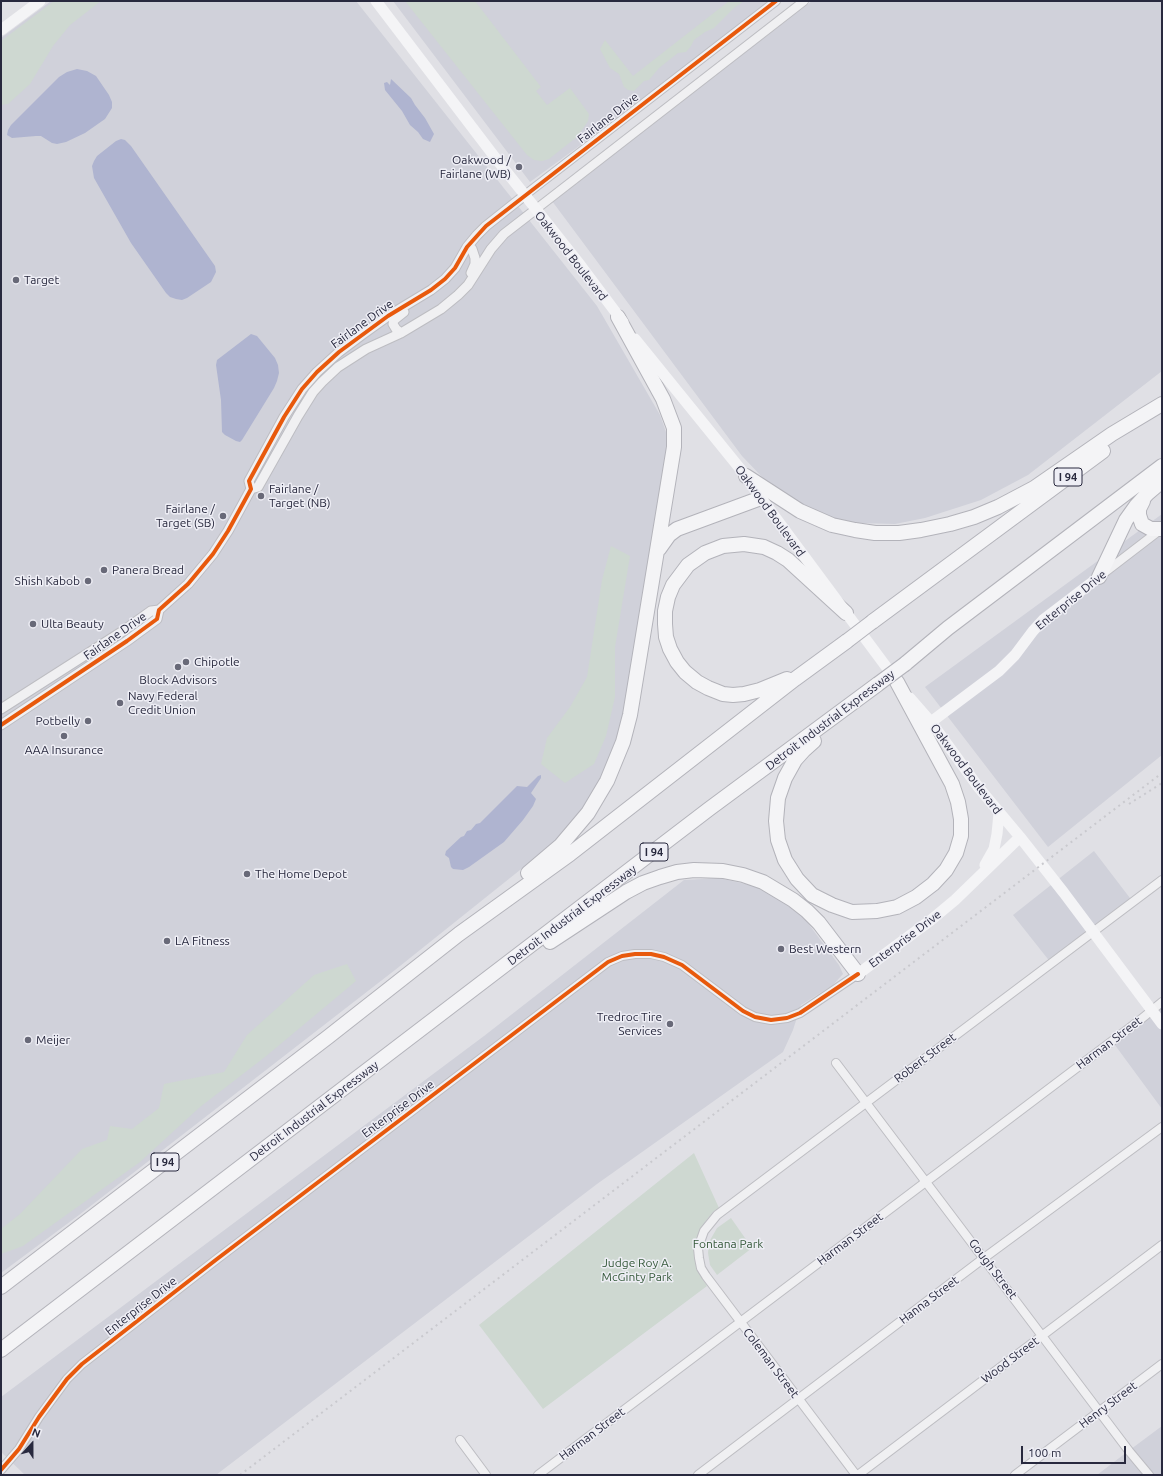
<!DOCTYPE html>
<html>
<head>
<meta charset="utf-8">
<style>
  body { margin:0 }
  #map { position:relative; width:1163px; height:1476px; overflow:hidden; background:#e0e0e5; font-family:Ubuntu,sans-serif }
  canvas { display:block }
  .frame { position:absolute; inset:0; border:2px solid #28293e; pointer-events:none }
  .north { position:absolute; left:12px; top:1424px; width:40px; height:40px; -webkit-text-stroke:3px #eeeef5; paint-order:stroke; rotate:21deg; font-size:11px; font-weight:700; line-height:16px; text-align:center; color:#28293e }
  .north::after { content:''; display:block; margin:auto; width:14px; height:18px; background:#28293e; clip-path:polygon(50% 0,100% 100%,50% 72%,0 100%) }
  .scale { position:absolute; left:1021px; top:1446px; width:105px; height:18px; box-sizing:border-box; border:2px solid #28293e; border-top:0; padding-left:5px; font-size:12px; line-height:14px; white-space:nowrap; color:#28293e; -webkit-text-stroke:3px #eeeef5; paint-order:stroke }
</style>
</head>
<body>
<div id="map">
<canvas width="1163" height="1476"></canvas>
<div class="frame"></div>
<div class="north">N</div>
<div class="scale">100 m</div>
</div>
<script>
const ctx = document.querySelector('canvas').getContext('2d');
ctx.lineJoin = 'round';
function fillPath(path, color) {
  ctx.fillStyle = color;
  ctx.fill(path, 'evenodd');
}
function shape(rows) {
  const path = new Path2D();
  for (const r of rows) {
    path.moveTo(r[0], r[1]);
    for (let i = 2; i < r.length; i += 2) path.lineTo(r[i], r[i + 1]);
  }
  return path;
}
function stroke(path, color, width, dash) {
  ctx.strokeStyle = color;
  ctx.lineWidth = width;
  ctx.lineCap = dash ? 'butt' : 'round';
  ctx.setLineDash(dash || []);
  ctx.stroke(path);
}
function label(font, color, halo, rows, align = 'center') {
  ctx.font = font + ' Ubuntu,sans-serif';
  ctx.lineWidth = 3;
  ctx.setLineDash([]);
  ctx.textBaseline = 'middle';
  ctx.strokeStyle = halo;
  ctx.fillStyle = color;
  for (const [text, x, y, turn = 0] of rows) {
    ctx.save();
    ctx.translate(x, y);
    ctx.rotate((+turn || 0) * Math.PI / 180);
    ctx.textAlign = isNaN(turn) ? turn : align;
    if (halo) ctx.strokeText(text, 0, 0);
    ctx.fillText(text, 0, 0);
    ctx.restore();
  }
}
const built = shape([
  [51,1,356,1,597,306,660,415,666,432,666,458,622,724,614,751,601,779,587,803,570,826,550,846,395,970,79,1215,1,1273,1,38],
  [393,1,769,1,630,109,530,182],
  [812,1,1162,1,1162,371,1028,475,981,500,925,518,895,524,858,523,822,516,790,499,764,479,742,456,552,201],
  [1162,514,1162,755,1048,847,925,687],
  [1094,851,1133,902,1051,963,1013,915],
  [719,878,754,886,781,900,805,919,839,965,843,974,833,985,801,1005,793,1030,783,1052,597,1184,216,1475,25,1475,1,1452,1,1397,484,1036,684,880],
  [1162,1002,1162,1109,1112,1041],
  [1162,1426,1162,1475,1097,1475,1123,1455]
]);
const green = shape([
  [54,1,101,1,70,25,53,46,30,84,8,104,1,105,1,41],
  [405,1,475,1,541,87,536,91,547,105,570,88,589,114,588,121,578,136,549,159,542,161,534,160,527,155],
  [729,1,744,1,734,8,714,28,705,32,694,40,691,46,686,52,678,53,659,68,649,80,644,81,634,91,628,90,624,87,619,74,610,68,600,49,605,40,633,76],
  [611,546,630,556,615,647,615,697,606,736,594,764,565,783,541,764,547,738,570,707,587,677,602,580],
  [347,964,356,981,265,1057,200,1107,140,1162,23,1246,1,1254,1,1229,20,1214,82,1149,107,1140,110,1126,132,1129,159,1108,164,1084,224,1072,247,1035,314,975],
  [694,1153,719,1208,713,1212,705,1222,696,1238,694,1256,699,1272,707,1286,543,1409,479,1325],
  [731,1218,752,1248,717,1275,710,1265,708,1253,709,1242,717,1228]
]);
const water = shape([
  [77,69,87,71,96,76,109,95,112,102,112,108,105,119,85,133,66,142,57,144,52,143,41,136,36,136,12,138,7,135,8,130,11,125,59,77,67,72],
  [391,79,411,98,415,105,425,118,434,134,430,142,423,139,418,132,410,125,402,111,385,90,384,83,387,82,390,85],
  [121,139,125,140,131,146,215,266,216,272,211,282,187,298,182,300,176,299,170,297,166,293,131,243,94,178,92,166,94,161,97,156,116,141],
  [251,334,257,336,275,358,278,365,279,373,277,381,274,388,242,440,240,442,236,441,225,435,222,432,221,400,216,365,217,360],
  [541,775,541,778,531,793,536,799,533,806,523,820,504,842,469,867,463,870,453,869,451,867,449,858,445,855,446,851,461,837,464,836,467,831,471,830,476,824,480,823,517,786,527,787,538,776]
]);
const minor = shape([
  [525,195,776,1],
  [535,210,804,1],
  [1104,573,1160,530],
  [836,1063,1129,1451,1149,1475],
  [460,1440,486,1475],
  [1,1470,19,1449,39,1417,67,1379,82,1364,217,1259,608,962,622,956,635,954,651,954,664,957,682,965,743,1011,755,1017,771,1020,787,1018,800,1013,858,974],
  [538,1475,1140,1020,1162,1002],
  [698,1475,984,1258,1162,1127],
  [856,1475,706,1276,701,1268,699,1258,698,1248,704,1231,717,1215,1162,880],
  [858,1475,1162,1245],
  [1015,1475,1162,1364]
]);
const tertiary = shape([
  [467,247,472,249,475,258,475,264,471,273],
  [401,333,396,329,393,324,394,320,404,312],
  [251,489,258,487,298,416,313,392,322,382,338,367,366,349,401,333,441,309,458,295,468,285,491,249,504,234,535,210],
  [1,709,123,631,151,611,159,610],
  [1,725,127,641,157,619,159,610,188,584,213,554,228,531,251,489,249,481,284,417,302,389,317,372,339,352,363,334,388,316,431,290,445,279,455,268,467,247,477,235,486,226,525,195]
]);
const secondary = shape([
  [376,1,494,156,581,266,623,322],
  [1,30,40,1],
  [635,339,746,476,761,498,896,680],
  [910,698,931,722,979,788,1020,837,1064,893,1162,1024],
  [931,722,999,671,1015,655,1033,631,1044,619,1099,577],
  [985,865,994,849,997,834,999,813],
  [858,974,931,920,955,900,1020,837]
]);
const motorway = shape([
  [746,476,800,511,832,525,855,530,875,533,899,533,921,530,950,524,974,517,998,507,1034,488,1112,434,1162,404],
  [1143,501,1139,509,1139,515,1142,524,1151,529,1161,529],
  [659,549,669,535,677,529,761,498],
  [1099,577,1126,520,1136,506,1147,494,1162,481],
  [872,622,1103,451],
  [905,664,948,628,1162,466],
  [787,679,760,690,744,694,733,695,723,694,708,688,697,682,685,672,677,662,670,649,666,637,665,624,665,611,668,597,673,585,688,565,705,553,723,546,744,544,764,547,777,553,788,560,846,613],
  [814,741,804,750,795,760,785,778,778,798,776,821,778,840,785,860,797,879,812,895,832,905,852,912,877,911,897,907,916,897,933,884,946,870,956,853,961,836,961,819,958,802,952,784,897,682],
  [528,873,561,845,588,813,607,781,623,742,630,715,674,447,674,428,663,399,618,317],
  [550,942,626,892,643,883,660,877,677,872,694,870,723,871,743,875,763,882,793,900,807,911,819,923,858,974],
  [1,1287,328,1037,459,934,570,854,795,679,847,641],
  [1,1350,709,809,878,684]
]);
const rail = shape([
  [1129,804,1162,783],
  [240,1475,1162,773]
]);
const motorwayBridge = shape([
  [847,641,872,622],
  [878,684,905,664]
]);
const cycleway = shape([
  [1,725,127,641,157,619,159,610,188,584,213,554,228,531,251,489,249,481,284,417,302,389,317,372,339,352,388,316,431,290,445,279,455,268,467,247,486,226,776,1],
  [1,1470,19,1449,39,1417,67,1379,82,1364,217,1259,608,962,622,956,635,954,651,954,664,957,682,965,743,1011,755,1017,771,1020,787,1018,800,1013,858,974]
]);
const markers = [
  [519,167,4,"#686978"],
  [16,280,4,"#686978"],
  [261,496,4,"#686978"],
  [223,516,4,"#686978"],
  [104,570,4,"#686978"],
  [88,581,4,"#686978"],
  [33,624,4,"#686978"],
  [186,662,4,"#686978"],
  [178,667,4,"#686978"],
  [120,703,4,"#686978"],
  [88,721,4,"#686978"],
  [64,736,4,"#686978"],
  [247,874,4,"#686978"],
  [167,941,4,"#686978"],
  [781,949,4,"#686978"],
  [670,1024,4,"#686978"],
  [28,1040,4,"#686978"]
];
const shields = [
  [1068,477,28],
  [654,852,28],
  [165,1162,28]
];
const shieldNames = [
  ["I 94",1068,477],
  ["I 94",654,852],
  ["I 94",165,1162]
];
const streetNames = [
  ["Fairlane Drive",608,118,-38],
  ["Oakwood Boulevard",571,256,52],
  ["Fairlane Drive",362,324,-36],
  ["Oakwood Boulevard",770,511,54],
  ["Enterprise Drive",1071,600,-39],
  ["Fairlane Drive",115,636,-35],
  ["Detroit Industrial Expressway",830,720,-37],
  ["Oakwood Boulevard",966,769,53],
  ["Detroit Industrial Expressway",572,915,-37],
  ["Enterprise Drive",905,939,-37],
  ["Harman Street",1109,1043,-37],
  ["Robert Street",925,1058,-37],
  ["Enterprise Drive",398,1109,-37],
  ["Detroit Industrial Expressway",314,1111,-37],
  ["Harman Street",850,1239,-37],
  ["Gough Street",993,1269,53],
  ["Hanna Street",929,1300,-37],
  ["Enterprise Drive",141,1306,-38],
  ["Wood Street",1010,1360,-37],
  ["Coleman Street",771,1363,53],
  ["Henry Street",1108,1405,-37],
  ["Harman Street",592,1434,-37]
];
const poiNames = [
  ["Oakwood /",511,160,"right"],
  ["Fairlane (WB)",511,174,"right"],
  ["Target",24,280],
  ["Fairlane /",269,489],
  ["Target (NB)",269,503],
  ["Fairlane /",215,509,"right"],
  ["Target (SB)",215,523,"right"],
  ["Panera Bread",112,570],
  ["Shish Kabob",80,581,"right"],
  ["Ulta Beauty",41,624],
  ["Chipotle",194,662],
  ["Block Advisors",178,680,"center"],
  ["Navy Federal",128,696],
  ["Credit Union",128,710],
  ["Potbelly",80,721,"right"],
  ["AAA Insurance",64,750,"center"],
  ["The Home Depot",255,874],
  ["LA Fitness",175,941],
  ["Best Western",789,949],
  ["Tredroc Tire",662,1017,"right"],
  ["Services",662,1031,"right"],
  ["Meijer",36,1040]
];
const parkNames = [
  ["Fontana Park",728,1244],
  ["Judge Roy A.",637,1263],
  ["McGinty Park",637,1277]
];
fillPath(built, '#d0d1da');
fillPath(green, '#ced8d1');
fillPath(water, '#afb4d0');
stroke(minor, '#bdbdc2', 10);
stroke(tertiary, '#bdbdc2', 11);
stroke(motorway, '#b3b3ba', 16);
stroke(minor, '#f0f0f2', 8);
stroke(tertiary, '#f0f0f2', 9);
stroke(secondary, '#f4f4f6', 11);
stroke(motorway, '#f4f4f6', 14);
stroke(rail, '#c9c9ce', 2, [2, 4]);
stroke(motorwayBridge, '#b3b3ba', 16, []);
stroke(motorwayBridge, '#f4f4f6', 14);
stroke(cycleway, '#e8590c', 4);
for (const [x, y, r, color] of markers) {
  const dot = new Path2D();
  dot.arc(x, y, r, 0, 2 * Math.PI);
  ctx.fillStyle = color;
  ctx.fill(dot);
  stroke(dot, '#eeeef5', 1.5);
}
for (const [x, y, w] of shields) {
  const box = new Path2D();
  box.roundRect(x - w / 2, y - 9, w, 18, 3);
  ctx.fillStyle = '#eeeef5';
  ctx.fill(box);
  stroke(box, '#28293e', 1);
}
label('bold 11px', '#28293e', null, shieldNames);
label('12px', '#28293e', '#eeeef5', streetNames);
label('12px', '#28293e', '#eeeef5', poiNames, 'left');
label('12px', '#35593a', '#eeeef5', parkNames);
</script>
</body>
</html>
